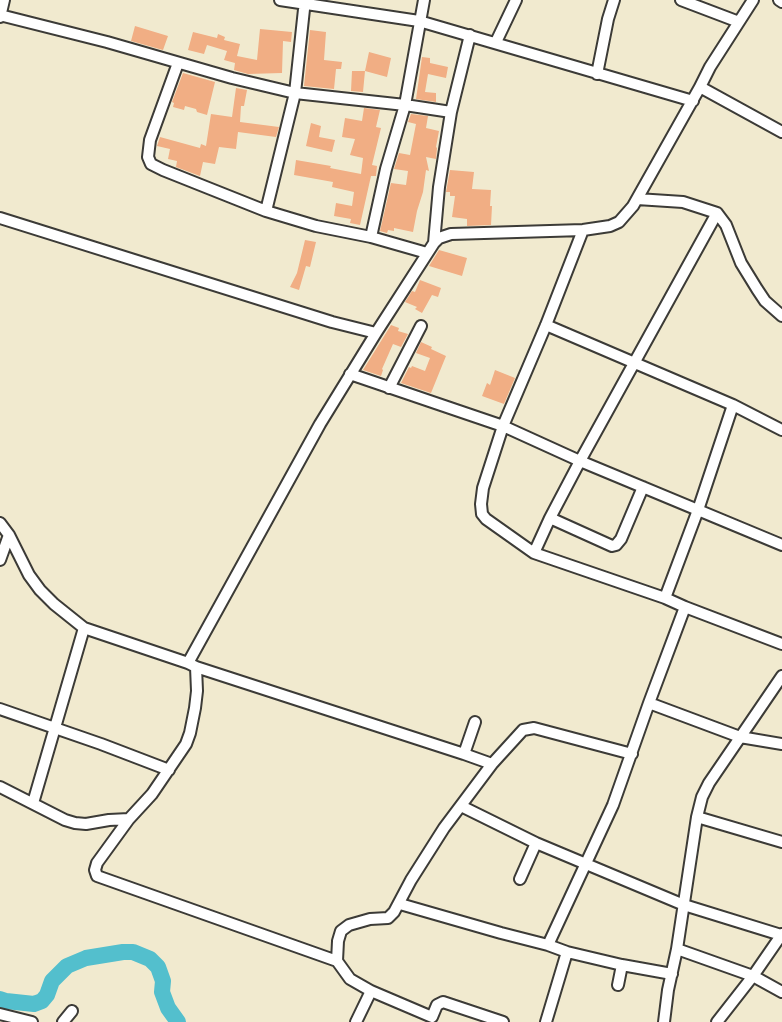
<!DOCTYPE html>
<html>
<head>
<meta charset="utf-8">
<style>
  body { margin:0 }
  canvas { display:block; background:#f1eacf }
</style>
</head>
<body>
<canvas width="782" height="1022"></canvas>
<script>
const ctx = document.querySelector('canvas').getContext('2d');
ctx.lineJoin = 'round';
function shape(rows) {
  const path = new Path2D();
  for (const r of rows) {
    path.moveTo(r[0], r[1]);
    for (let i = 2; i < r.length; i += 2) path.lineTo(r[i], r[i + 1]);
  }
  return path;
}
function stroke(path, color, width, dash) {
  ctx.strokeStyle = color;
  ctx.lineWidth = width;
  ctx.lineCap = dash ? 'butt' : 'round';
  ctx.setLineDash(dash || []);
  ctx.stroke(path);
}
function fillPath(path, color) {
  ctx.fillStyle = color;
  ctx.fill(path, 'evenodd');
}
const river = shape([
  [0,999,6,1001,34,1004,42,1001,47,995,52,981,67,966,86,958,123,952,133,952,150,959,158,967,163,981,162,992,168,1008,178,1022]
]);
const building = shape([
  [135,26,168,36,163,50,131,41],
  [260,29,292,32,291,42,283,41,282,73,248,74,234,70,235,63,224,60,227,51,207,45,204,54,188,50,193,32,217,38,218,34,225,37,224,40,240,44,237,56,257,60],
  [310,30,326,32,324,60,342,62,341,69,336,69,334,89,304,86],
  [369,52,391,58,387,77,365,71],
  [422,57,430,58,430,63,448,67,446,78,428,74,425,92,436,93,436,102,416,99],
  [352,71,365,71,363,92,351,91],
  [183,73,215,82,207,115,197,112,196,109,185,106,184,110,173,107,174,103,172,102],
  [236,88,247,90,244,106,241,106,240,122,279,127,276,137,238,132,236,149,219,147,215,164,203,162,200,176,176,167,177,161,168,159,170,149,157,146,160,137,200,148,201,144,206,146,211,114,232,117],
  [364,108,380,110,376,127,381,128,372,165,377,166,376,176,371,176,360,225,350,223,351,219,334,216,336,203,352,206,354,192,332,187,333,182,294,175,296,160,331,166,330,168,361,174,363,158,350,155,355,139,342,137,345,118,362,121],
  [411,114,428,116,426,128,439,131,436,147,437,148,436,159,426,157,429,171,426,170,423,192,417,211,413,232,394,228,394,231,388,230,387,233,380,231,391,183,406,185,408,171,394,169,399,153,410,155,416,124,408,122],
  [311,123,321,126,319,137,335,140,332,152,306,146],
  [450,170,474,172,472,189,491,190,490,206,492,206,491,225,467,226,467,219,452,217,455,196,450,196,450,192,446,192],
  [305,240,316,242,310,267,306,266,299,290,290,287,297,273],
  [439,250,467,258,462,276,429,266],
  [420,280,441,288,438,297,432,295,422,313,415,309,417,307,405,302,412,291,415,292],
  [391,325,399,328,398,331,408,334,401,347,393,344,382,369,383,370,381,376,363,370],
  [421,342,432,347,431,349,446,356,431,393,401,383,409,367,411,368,412,366,425,371,430,358,416,353],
  [495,370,515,378,504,404,482,396,487,383,490,385]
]);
const minor = shape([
  [280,0,419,21,693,101],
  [681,0,739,22],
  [753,0,710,67,700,87,782,132],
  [779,0,782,2],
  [0,15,107,42,232,78,295,93,405,105,451,112],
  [0,17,4,0],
  [470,35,451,112,439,187,434,243,439,238,451,234,583,230,610,226,619,222,633,206,700,87],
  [496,42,516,0],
  [178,63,150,140,148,157,151,164,163,170,266,211,316,226,371,237,386,169,405,105,424,0],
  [597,74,608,19,614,0],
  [637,199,683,202,717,213,726,225,741,263,757,289,765,301,782,316],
  [266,211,295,93,305,0],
  [0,218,332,322,376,333],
  [583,230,546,325,503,426,483,488,481,504,482,514,486,519,534,553,665,598,685,607,782,644],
  [371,237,427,253],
  [546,325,733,405,782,430],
  [350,374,503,426,580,461,782,545],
  [389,388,421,326],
  [550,518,612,546,616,545,621,539,643,487],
  [0,523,9,535,29,575,40,590,54,604,84,628,188,663,196,667,464,754,492,764],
  [534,553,550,518,580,461,717,213],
  [0,560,9,535],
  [665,598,698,510,733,405],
  [188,663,320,424,376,333,434,243],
  [649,703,740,737,782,744],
  [0,709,101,744,169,770],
  [464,754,475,722],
  [0,787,65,820,75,823,86,824,109,820,129,819,152,794,186,744,190,733,195,708,197,691,196,667],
  [33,803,84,628],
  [461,806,536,843,684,905,781,935],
  [697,817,782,842],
  [129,819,97,863,95,870,97,876,337,961,350,979,371,991,432,1017,437,1005,443,1002,503,1022],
  [520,879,536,843],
  [400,904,501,933,548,945,567,952,622,965,672,974],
  [548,945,613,805,649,703,685,607],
  [677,949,753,976,782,992],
  [337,961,338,941,341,931,349,925,370,919,388,918,394,912,411,880,444,828,492,764,523,730,534,728,632,754],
  [618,985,622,965],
  [0,1014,32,1022],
  [63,1022,72,1011],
  [356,1022,371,991],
  [546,1022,567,952],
  [664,1022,668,990,677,949,697,817,702,797,709,783,782,676],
  [717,1022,753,976,782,934]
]);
stroke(river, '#53bfcd', 16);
fillPath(building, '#f1ae84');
stroke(minor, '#3c3b37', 14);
stroke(minor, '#fff', 10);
</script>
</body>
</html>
